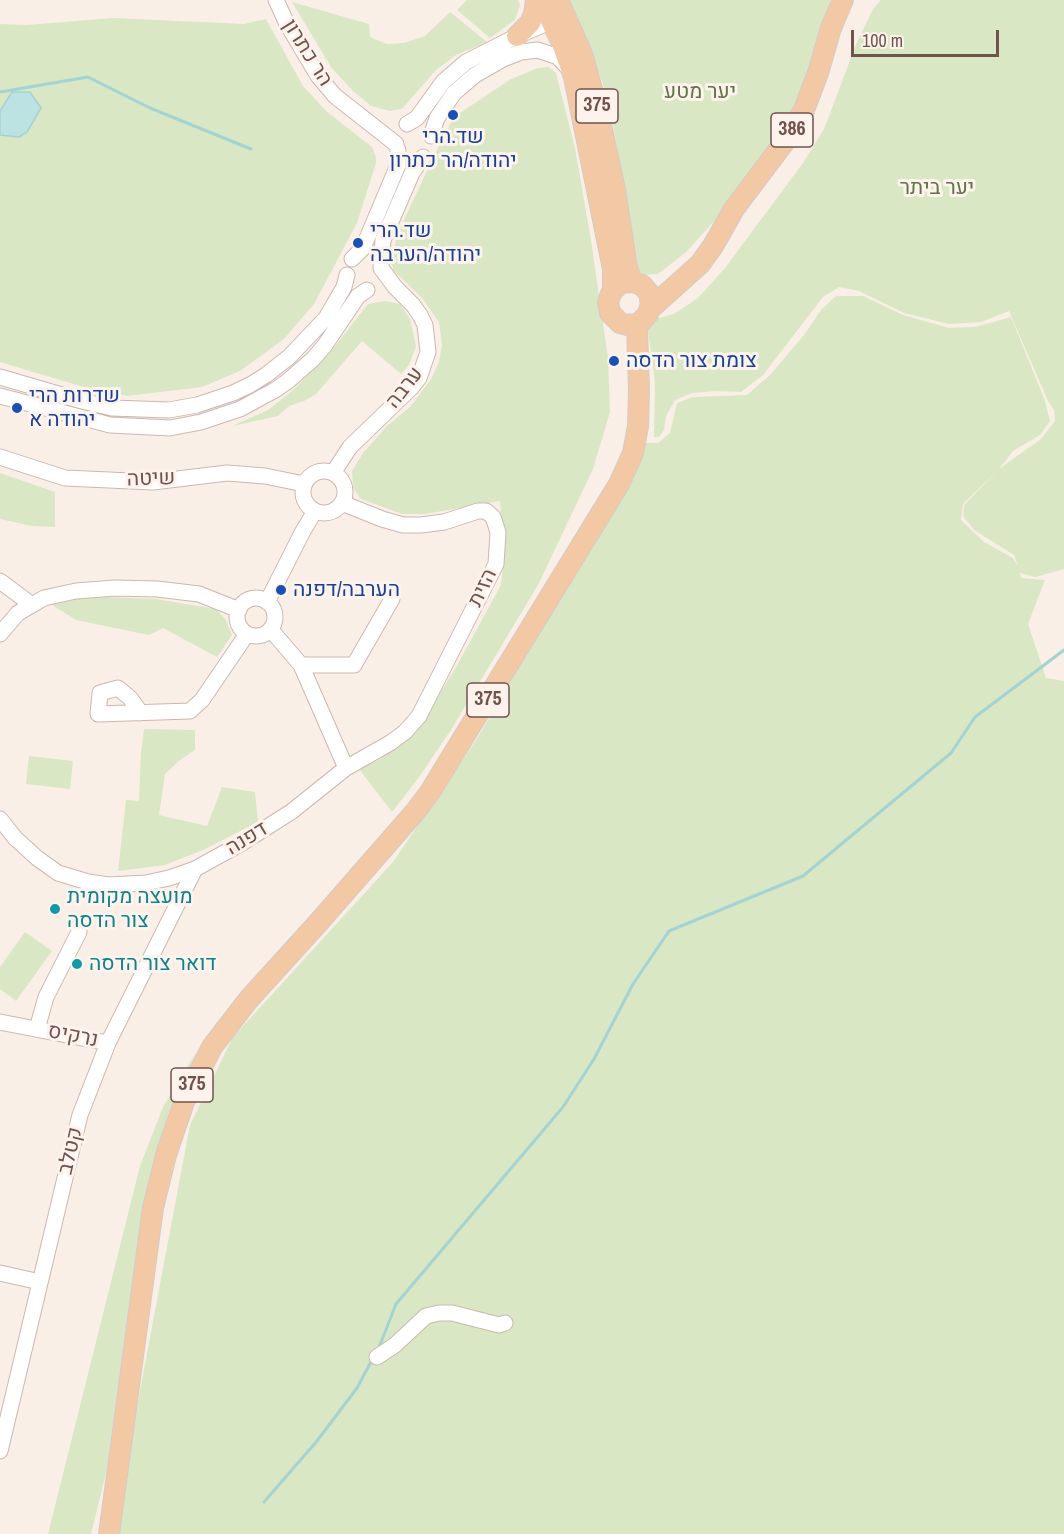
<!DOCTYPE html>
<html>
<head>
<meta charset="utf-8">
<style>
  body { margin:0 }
  #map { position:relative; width:1064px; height:1534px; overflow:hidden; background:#faefe6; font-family:"Archivo Narrow",sans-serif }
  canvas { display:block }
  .scale { position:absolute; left:851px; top:30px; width:148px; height:27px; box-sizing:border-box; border:3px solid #71534d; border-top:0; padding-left:8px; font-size:18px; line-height:21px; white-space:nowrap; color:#71534d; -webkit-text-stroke:4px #fdf3ec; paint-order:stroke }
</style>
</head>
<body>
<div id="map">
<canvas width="1064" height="1534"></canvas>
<div class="scale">100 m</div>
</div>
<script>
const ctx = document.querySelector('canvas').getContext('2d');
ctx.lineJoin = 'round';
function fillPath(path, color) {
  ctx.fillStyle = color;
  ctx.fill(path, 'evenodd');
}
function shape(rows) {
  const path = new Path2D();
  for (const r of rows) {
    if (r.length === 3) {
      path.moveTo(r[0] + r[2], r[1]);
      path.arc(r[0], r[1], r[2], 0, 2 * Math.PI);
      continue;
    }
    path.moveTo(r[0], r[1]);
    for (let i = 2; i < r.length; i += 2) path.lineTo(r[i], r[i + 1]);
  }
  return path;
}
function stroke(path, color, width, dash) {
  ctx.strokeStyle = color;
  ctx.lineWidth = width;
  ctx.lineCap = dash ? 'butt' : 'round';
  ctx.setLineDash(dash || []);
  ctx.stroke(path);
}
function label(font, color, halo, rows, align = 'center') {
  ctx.font = font + ' "Archivo Narrow",Heebo,sans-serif';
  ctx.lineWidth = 6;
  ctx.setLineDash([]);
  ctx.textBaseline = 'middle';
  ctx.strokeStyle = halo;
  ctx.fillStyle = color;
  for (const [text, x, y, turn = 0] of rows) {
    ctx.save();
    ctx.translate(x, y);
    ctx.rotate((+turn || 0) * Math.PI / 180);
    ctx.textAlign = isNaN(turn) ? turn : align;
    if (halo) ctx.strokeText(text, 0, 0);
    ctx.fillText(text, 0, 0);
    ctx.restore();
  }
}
const green = shape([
  [467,0,518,0,520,5,515,20,490,38,457,10],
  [569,0,835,0,805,89,793,114,730,204,686,252,658,274,640,275,611,112,602,81],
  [881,0,1064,0,1064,569,1035,577,1020,573,1021,578,1045,580,1028,624,1046,678,1064,681,1064,1534,113,1534,190,1125,233,1037,393,862,478,737,603,521,639,443,658,443,670,433,677,403,693,397,747,395,770,375,804,335,821,310,836,296,863,296,903,315,949,328,975,327,1011,317,1044,398,1050,421,1040,435,1013,451,999,469,1041,439,1055,421,1054,410,1048,401,1009,311,981,322,949,324,904,313,859,291,839,287,823,297,763,375,741,392,716,391,692,393,675,400,666,416,664,430,659,437,654,437,655,382,648,330,655,319,674,314,698,298,725,268,803,163,824,129,857,42,873,9],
  [998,470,964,505,963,516,974,530,1014,555,1018,566,1013,558,984,542,961,520,963,504],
  [292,2,369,24,370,37,387,44,404,43,425,36,450,12,487,42,456,55,436,70,402,109,390,111,371,106,352,90,331,67],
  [113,18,244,24,266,19,303,86,326,111,372,147,376,157,376,163,357,223,314,304,284,339,240,371,202,387,127,396,87,388,0,362,0,24,27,25],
  [548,67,556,73,575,148,591,240,608,358,610,412,593,469,538,585,451,730,417,780,392,812,359,769,379,760,416,732,455,669,501,585,504,558,500,501,425,514,402,514,361,499,353,488,352,471,363,453,387,426,410,407,431,379,439,362,442,345,439,322,422,298,393,270,391,257,400,228,443,137,454,117,511,79,538,68],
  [385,301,400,304,410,319,416,346,409,365,401,374,362,341,316,394,304,401,289,406,278,416,232,426,268,410,292,391,328,355,368,304],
  [0,473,55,492,55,527,32,526,0,519],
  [107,597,156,599,216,609,226,620,232,635,217,657,163,628,149,635,76,620,52,605,79,599],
  [144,729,195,730,195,750,180,760,165,774,159,815,207,826,222,787,255,792,258,822,203,850,165,865,118,871,126,800,139,801,141,753],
  [29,756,73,761,70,789,26,784],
  [25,932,52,951,16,1001,0,989,0,967],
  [198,1049,170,1108,151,1171,132,1285,106,1473,91,1534,48,1534,140,1166,163,1107]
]);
const water = shape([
  [12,92,30,92,41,108,27,132,19,137,0,135,0,111,12,92]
]);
const stream = shape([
  [0,92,88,77,150,108,251,149],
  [378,1350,396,1304,563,1107,594,1059,633,984,669,931,803,876,951,753,975,717,1064,650],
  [264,1502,317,1441,357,1388,373,1358]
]);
const minor = shape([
  [276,0,287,24,318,76,335,96,396,144],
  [407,124,417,118,443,82,466,62,517,36,552,21,562,21],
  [431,136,437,118,454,93,475,75,503,59,521,52,538,50,558,57,569,69],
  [352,259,363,248,398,165,398,150],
  [381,267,383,240,412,173,423,157],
  [0,377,82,401,112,408,169,410,197,405,233,393,250,385,266,375,289,357,326,318,344,287,347,275],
  [0,396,110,425,170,428,201,422,240,409,275,390,288,381,313,359,325,345,358,296,367,290],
  [0,457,65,478,153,482,227,473,265,476,304,484],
  [324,492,21],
  [333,473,350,447,411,388,419,378,428,352,425,325,420,315,413,305,395,287,381,268],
  [342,503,382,519,403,525,421,525,444,522,478,511,486,511,493,517,498,532,496,564,419,716,405,732,390,743,346,768],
  [0,581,32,605],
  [256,617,19],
  [267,602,303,531,315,511],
  [0,634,18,613,32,605,44,598,76,591,115,588,157,589,199,594,239,610],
  [301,665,354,665,392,599],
  [141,713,130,698,118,688,100,693,98,714,190,711,202,700,247,634],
  [0,819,15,838,37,858,58,873,88,882,109,885,146,883,169,878,195,869,242,843,291,812,346,768,301,665,271,630],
  [0,1022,108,1043],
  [37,1029,46,997,79,932],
  [0,1273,40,1282],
  [377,1357,395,1345,426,1316,439,1313,452,1313,499,1325,505,1323],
  [0,1451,80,1115,108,1043,195,869]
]);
const major = shape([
  [541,0,562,43,574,77,613,269,613,290],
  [558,0,582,54,598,110,615,190,627,267,632,282],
  [517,36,530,23,534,14,536,0],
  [651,308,700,264,713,246,734,209,783,144,804,110,818,73,831,28,843,0],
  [109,1534,153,1208,166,1155,184,1102,212,1047,249,999,318,923,415,812,430,792,619,484,633,453,638,426,639,390,637,326,648,314,651,304,649,293,642,285,632,282,621,283,613,290,610,296,608,302,610,313,620,323,627,325,637,324]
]);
const markers = [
  [453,115,6,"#1a4fb4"],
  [358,243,6,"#1a4fb4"],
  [614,361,6,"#1a4fb4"],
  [17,408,6,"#1a4fb4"],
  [281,590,6,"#1a4fb4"],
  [55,909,6,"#0f9aa8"],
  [77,964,6,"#0f9aa8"]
];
const shields = [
  [597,106,42],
  [792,130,42],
  [488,700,42],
  [192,1085,42]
];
const shieldNames = [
  ["375",597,106],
  ["386",792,130],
  ["375",488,700],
  ["375",192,1085]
];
const streetNames = [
  ["הר כתרון",307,53,58],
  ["ערבה",405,388,-52],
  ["שיטה",151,479,-2],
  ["הזית",483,588,-64],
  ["דפנה",247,839,-31],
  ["נרקיס",73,1036,11],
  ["קטלב",71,1151,-77]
];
const parkNames = [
  ["יער מטע",700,92],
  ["יער ביתר",937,188]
];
const transitNames = [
  ["שד.הרי",453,137,"center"],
  ["יהודה/הר כתרון",453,161,"center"],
  ["שד.הרי",370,231],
  ["יהודה/הערבה",370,255],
  ["צומת צור הדסה",626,361],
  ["שדרות הרי",29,396],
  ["יהודה א",29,420],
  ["הערבה/דפנה",293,590]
];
const cultureNames = [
  ["מועצה מקומית",67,897],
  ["צור הדסה",67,921],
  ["דואר צור הדסה",89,964]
];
fillPath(green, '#d9e7c5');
fillPath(water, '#bce2e1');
stroke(water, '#a3d3d2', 1.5);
stroke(stream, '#a3d3d2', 3);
stroke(minor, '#cdb7b0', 17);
stroke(major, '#d4cbca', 22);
stroke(minor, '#fff', 15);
stroke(major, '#f3c8a4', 20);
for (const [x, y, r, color] of markers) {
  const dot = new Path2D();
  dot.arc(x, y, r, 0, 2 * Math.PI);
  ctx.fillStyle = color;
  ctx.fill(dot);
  stroke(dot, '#fdf3ec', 2);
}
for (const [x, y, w] of shields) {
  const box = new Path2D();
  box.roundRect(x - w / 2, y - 17, w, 34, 4.5);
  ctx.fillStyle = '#fdf3ec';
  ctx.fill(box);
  stroke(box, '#71534d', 1.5);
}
label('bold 20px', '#71534d', null, shieldNames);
label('21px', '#71534d', '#fdf3ec', streetNames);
label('21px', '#5d7646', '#fdf3ec', parkNames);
label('21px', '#164399', '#fdf3ec', transitNames, 'left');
label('21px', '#0d838f', '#fdf3ec', cultureNames, 'left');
</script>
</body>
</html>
